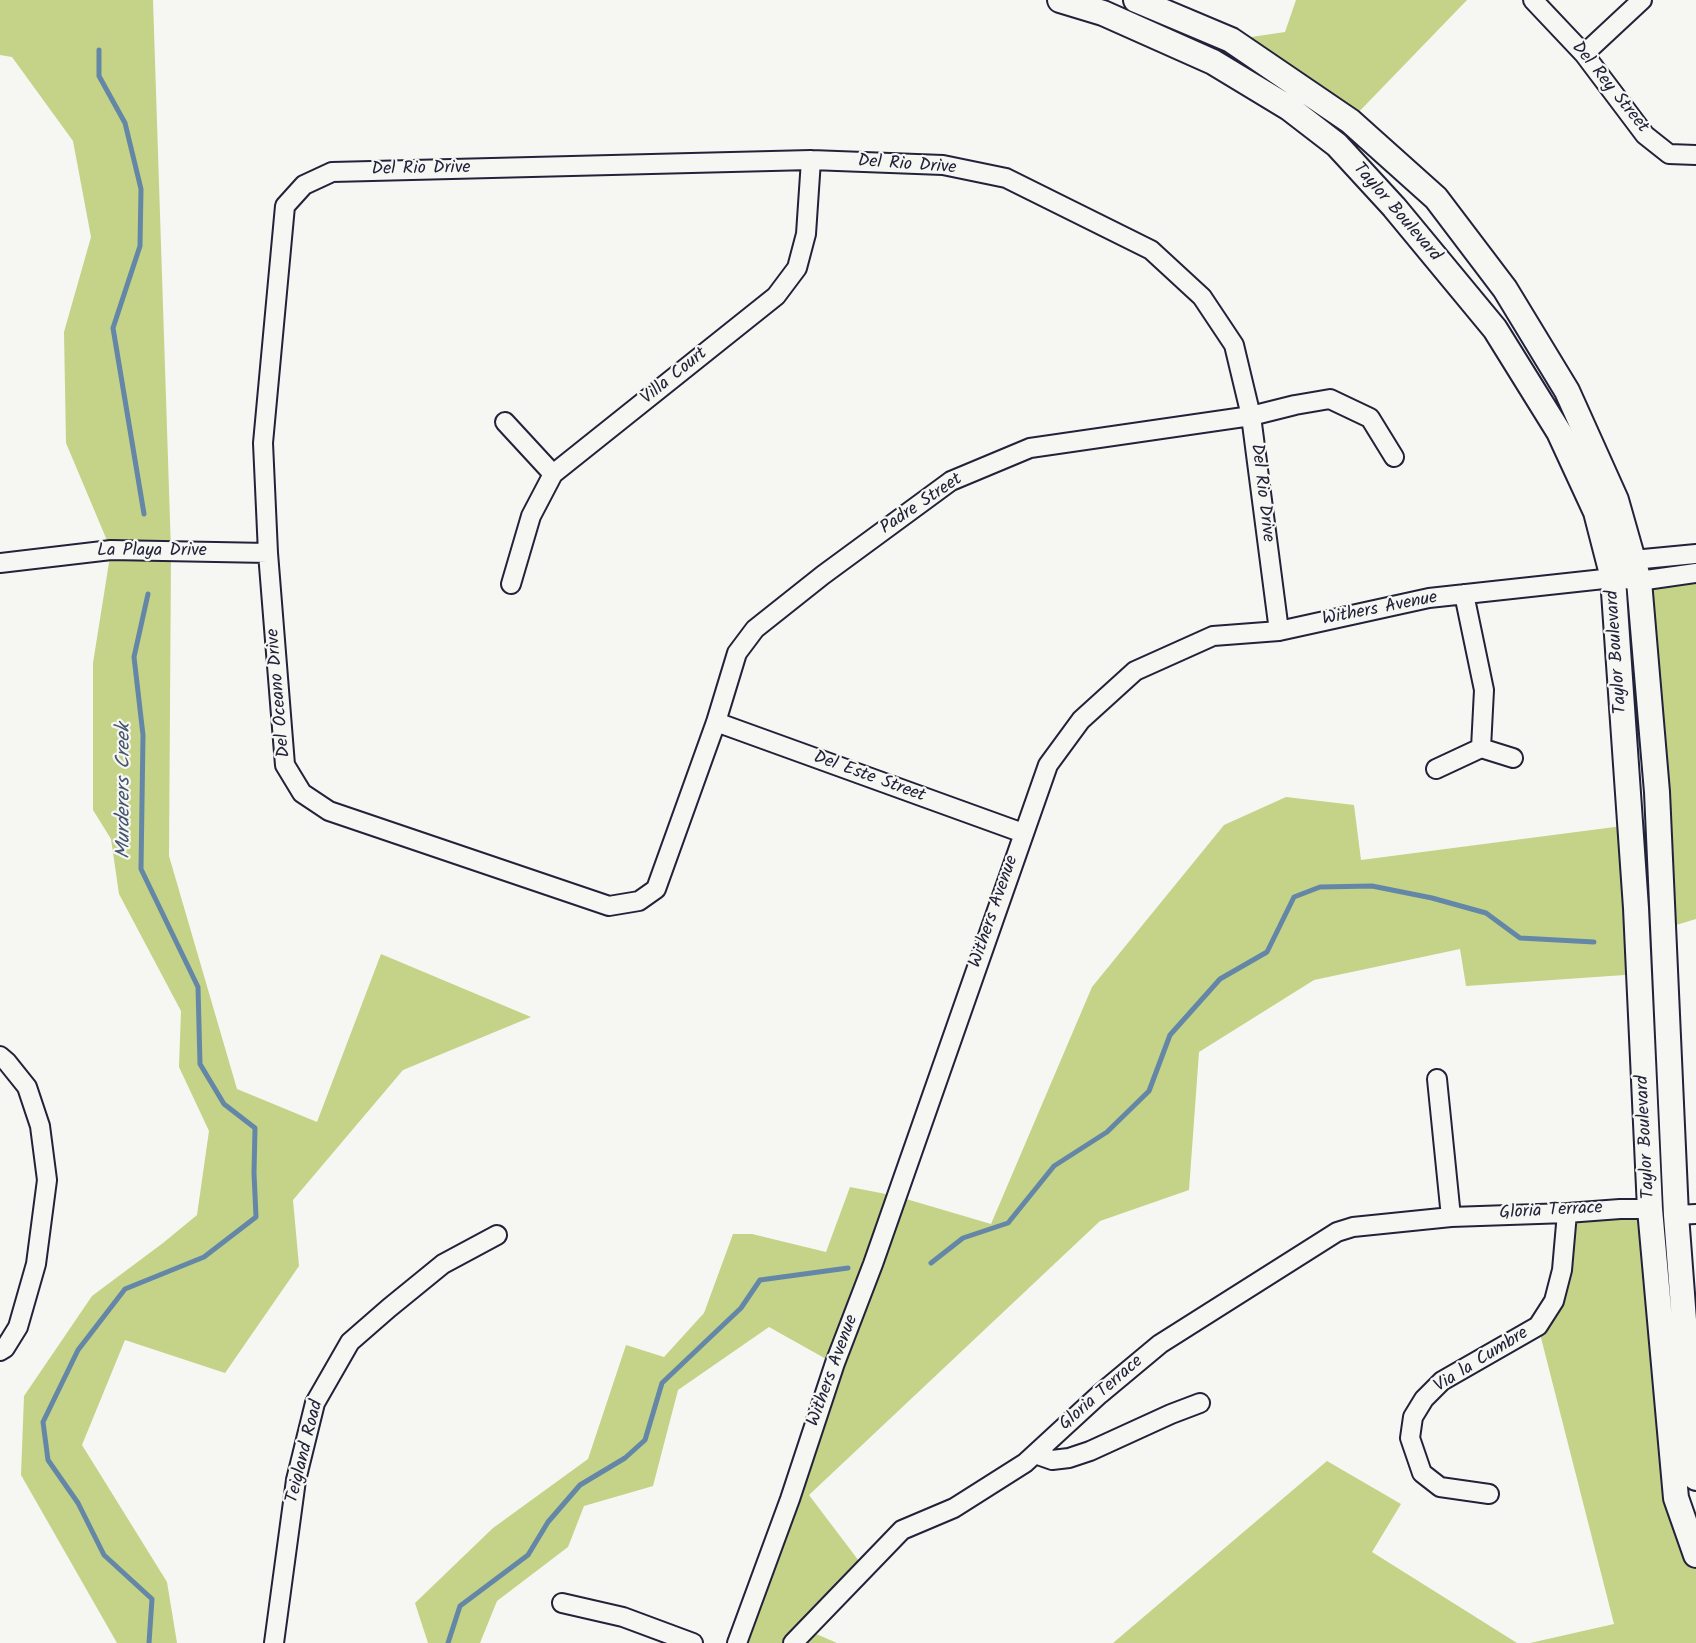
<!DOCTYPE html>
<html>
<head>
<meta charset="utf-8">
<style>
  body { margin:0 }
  canvas { display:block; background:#f6f6f2 }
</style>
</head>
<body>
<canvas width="1696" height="1643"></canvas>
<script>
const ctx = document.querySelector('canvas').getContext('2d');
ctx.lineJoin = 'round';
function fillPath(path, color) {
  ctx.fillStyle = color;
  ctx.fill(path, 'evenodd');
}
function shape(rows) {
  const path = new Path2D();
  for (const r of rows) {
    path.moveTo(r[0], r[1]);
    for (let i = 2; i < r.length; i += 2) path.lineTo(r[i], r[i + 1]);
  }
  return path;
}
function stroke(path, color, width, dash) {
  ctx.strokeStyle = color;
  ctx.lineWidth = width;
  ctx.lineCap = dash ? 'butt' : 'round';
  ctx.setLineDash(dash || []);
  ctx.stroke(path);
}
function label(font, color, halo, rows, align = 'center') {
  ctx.font = font + ' Kalam,sans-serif';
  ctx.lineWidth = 4.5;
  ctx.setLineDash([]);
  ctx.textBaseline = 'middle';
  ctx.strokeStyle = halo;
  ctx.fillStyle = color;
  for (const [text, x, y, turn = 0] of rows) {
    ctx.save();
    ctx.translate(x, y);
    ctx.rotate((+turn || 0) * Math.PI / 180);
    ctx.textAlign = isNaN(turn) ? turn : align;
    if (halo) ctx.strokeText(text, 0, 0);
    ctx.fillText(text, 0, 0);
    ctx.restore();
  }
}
const green = shape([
  [0,0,153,0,171,551,169,856,237,1089,317,1122,381,954,531,1017,403,1070,293,1200,299,1266,225,1373,125,1340,82,1445,167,1582,177,1643,117,1643,21,1475,24,1396,92,1296,163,1243,197,1215,209,1131,179,1067,181,1011,119,894,111,839,93,810,93,663,111,550,66,443,64,332,91,237,73,141,12,57,0,55],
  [1296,0,1467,0,1350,121,1231,40,1285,32],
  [1696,573,1696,919,1663,929,1639,581],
  [1286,797,1354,805,1361,860,1630,825,1639,974,1466,986,1460,949,1314,980,1199,1052,1189,1190,1100,1221,809,1495,865,1569,807,1630,837,1643,740,1643,835,1364,769,1327,678,1390,653,1486,584,1506,568,1547,497,1601,480,1643,428,1643,415,1603,493,1528,588,1459,626,1345,664,1357,704,1313,733,1234,752,1234,826,1252,850,1187,896,1196,991,1224,1092,987,1224,825],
  [1650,1209,1676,1498,1696,1555,1696,1643,1530,1643,1614,1624,1538,1326,1554,1301,1567,1213],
  [1327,1461,1401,1504,1372,1552,1517,1643,1113,1643]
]);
const stream = shape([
  [99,50,99,76,125,123,141,189,140,246,113,328,144,514],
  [148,594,134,657,143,735,141,869,198,987,200,1064,224,1104,255,1128,254,1173,256,1217,204,1257,125,1289,78,1350,43,1422,48,1460,78,1503,104,1555,152,1599,149,1643],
  [931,1263,963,1238,1008,1223,1054,1166,1107,1132,1149,1091,1170,1035,1220,979,1267,952,1294,897,1320,887,1372,886,1432,898,1486,913,1520,938,1594,942],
  [448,1643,460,1606,528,1555,548,1522,580,1485,625,1458,645,1440,662,1383,741,1308,760,1280,848,1268]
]);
const minor = shape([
  [1533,0,1584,54,1645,135,1669,154,1696,155],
  [1584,54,1642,0],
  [505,422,553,474],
  [0,563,111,550,268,553],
  [1623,569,1633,560,1696,554],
  [1626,579,1639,581,1696,573],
  [511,584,531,516,553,474,776,296,797,268,806,234,811,160],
  [1464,594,1484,690,1481,748],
  [1279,631,1251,416,1234,345,1202,297,1151,250,1006,178,943,165,811,160,332,172,304,185,285,206,263,443,268,553,285,765,302,793,329,811,609,906,639,901,656,889,716,722,737,653,755,629,823,575,951,481,1030,448,1251,416,1295,405,1330,399,1370,418,1394,457],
  [716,722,1023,833],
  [1436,769,1481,748,1513,758],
  [0,1056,7,1062,27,1087,40,1126,47,1180,36,1264,18,1327,5,1348,0,1351],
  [1437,1079,1451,1217],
  [1676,1215,1696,1214],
  [1035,1454,1052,1460,1069,1458,1090,1451,1171,1414,1200,1403],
  [1489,1494,1440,1487,1422,1473,1410,1438,1413,1417,1424,1399,1442,1381,1538,1326,1554,1301,1562,1270,1567,1213],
  [562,1603,623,1617,693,1643],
  [274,1643,296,1480,315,1403,350,1342,389,1308,443,1264,497,1235],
  [737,1643,790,1499,835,1363,873,1264,1048,765,1081,720,1135,671,1213,636,1279,631,1429,598,1613,578],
  [793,1643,902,1530,954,1508,1025,1463,1100,1394,1160,1344,1337,1232,1353,1227,1451,1217,1567,1213,1620,1209,1650,1209]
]);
const major = shape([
  [1060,0,1103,13,1213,62,1289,108,1337,145,1394,207,1495,329,1559,432,1596,512,1613,578,1636,908,1650,1209,1676,1498,1696,1555],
  [1136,0,1231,40,1350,121,1436,198,1505,289,1567,391,1616,500,1639,581,1657,792,1676,1215,1696,1478]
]);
const streetNames = [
  ["Del Rey Street",1609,88,51],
  ["Del Rio Drive",907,166,4],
  ["Del Rio Drive",421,170,-1],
  ["Taylor Boulevard",1396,213,49],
  ["Villa Court",675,377,-39],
  ["Del Rio Drive",1261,493,83],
  ["Padre Street",922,505,-34],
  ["La Playa Drive",152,552],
  ["Withers Avenue",1380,610,-11],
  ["Taylor Boulevard",1618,652,-94],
  ["Del Oceano Drive",280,693,-95],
  ["Del Este Street",869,778,20],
  ["Withers Avenue",995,912,-71],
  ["Taylor Boulevard",1647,1137,-93],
  ["Gloria Terrace",1551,1212,-3],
  ["Via la Cumbre",1482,1361,-32],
  ["Withers Avenue",834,1371,-70],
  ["Gloria Terrace",1102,1394,-41],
  ["Teigland Road",306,1452,-76]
];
const waterNames = [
  ["Murderers Creek",126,791,-90]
];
fillPath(green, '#c4d387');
stroke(stream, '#6487a8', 5);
stroke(minor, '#22223b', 22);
stroke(major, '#22223b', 28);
stroke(minor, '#f6f6f2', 18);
stroke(major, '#f6f6f2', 24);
label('18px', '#22223b', '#f6f6f2', streetNames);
label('italic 20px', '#435471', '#f6f6f2', waterNames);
</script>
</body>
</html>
